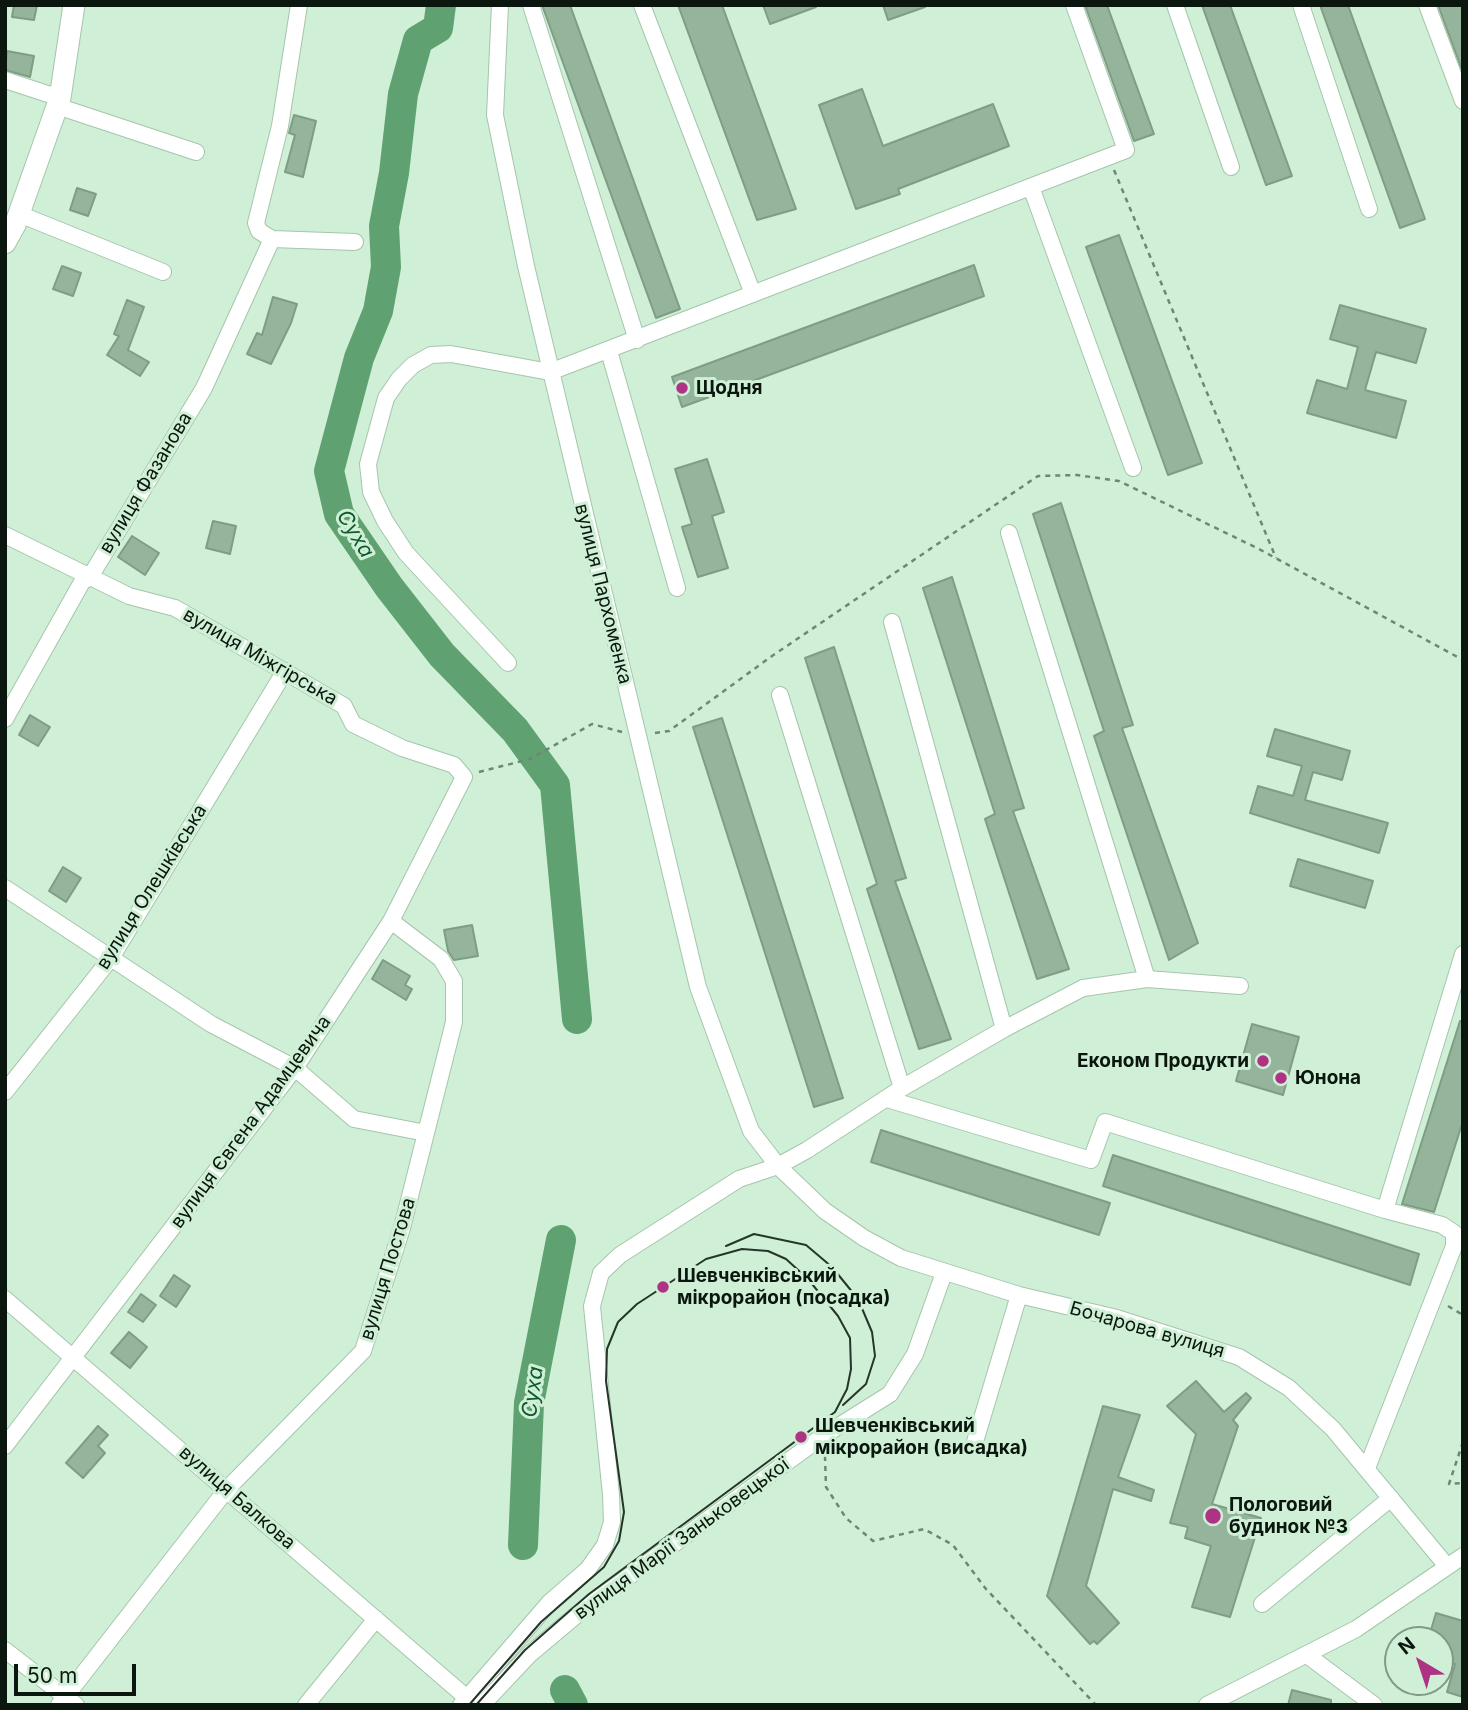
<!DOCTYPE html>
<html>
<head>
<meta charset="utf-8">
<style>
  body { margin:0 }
  #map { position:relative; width:1468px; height:1710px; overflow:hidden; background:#cff0d6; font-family:Inter,sans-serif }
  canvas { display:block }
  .frame { position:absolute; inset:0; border:7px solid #0b170e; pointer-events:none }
  .north { position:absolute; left:1384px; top:1626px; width:70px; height:70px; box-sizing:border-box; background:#cff0d6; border:2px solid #819986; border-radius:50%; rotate:321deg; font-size:19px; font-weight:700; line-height:28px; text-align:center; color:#0b170e }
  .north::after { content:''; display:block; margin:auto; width:24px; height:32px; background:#ae3385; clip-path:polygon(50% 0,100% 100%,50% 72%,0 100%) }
  .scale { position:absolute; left:14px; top:1664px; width:122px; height:32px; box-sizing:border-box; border:4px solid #0b170e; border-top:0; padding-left:9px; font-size:21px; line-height:24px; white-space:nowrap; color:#0b170e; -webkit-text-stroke:5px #cff0d6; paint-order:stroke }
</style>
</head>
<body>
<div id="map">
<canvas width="1468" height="1710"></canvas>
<div class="frame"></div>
<div class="north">N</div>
<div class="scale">50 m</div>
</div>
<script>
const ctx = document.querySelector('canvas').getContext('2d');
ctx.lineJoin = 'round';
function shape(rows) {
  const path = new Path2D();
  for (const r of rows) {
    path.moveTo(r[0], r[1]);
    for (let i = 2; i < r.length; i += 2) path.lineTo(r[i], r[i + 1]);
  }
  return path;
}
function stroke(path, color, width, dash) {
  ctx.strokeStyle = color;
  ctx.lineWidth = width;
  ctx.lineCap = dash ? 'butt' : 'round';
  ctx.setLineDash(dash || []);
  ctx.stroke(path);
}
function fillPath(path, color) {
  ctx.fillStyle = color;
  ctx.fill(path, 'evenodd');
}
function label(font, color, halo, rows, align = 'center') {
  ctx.font = font + ' Inter,sans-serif';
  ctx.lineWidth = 6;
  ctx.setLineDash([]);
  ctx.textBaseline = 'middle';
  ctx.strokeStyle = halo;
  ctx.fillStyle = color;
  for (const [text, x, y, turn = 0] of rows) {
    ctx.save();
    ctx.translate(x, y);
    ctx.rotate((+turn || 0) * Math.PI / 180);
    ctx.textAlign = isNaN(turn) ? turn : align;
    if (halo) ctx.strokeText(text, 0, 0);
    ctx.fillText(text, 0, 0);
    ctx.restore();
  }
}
const river = shape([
  [441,5,438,28,418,40,403,94,394,173,384,226,386,267,378,311,359,358,329,471,339,514,389,587,442,655,515,730,555,785,577,1019],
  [523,1545,529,1403,561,1240],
  [565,1690,573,1705]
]);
const building = shape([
  [14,5,37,5,34,20,12,17,14,5],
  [542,5,570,5,680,309,656,318,542,5],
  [678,5,722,5,796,209,757,220,678,5],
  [763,5,816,5,816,7,770,24,763,5],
  [883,5,925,5,925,7,888,20,883,5],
  [1085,5,1107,5,1154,134,1134,141,1085,5],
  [1202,5,1230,5,1292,176,1266,185,1202,5],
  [1320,5,1348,5,1425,219,1400,228,1320,5],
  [1438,5,1463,5,1463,70,1462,70,1438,5],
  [7,51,34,56,30,77,5,70,7,51],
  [862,89,883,146,993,104,1009,146,898,189,900,194,856,209,819,105,862,89],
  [294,115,316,121,303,177,285,172,295,135,289,133,294,115],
  [77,188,96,194,88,216,70,210,77,188],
  [1119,235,1202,463,1168,475,1086,247,1119,235],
  [974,265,984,296,682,407,672,377,974,265],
  [62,266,81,273,73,296,53,289,62,266],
  [273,297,297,304,291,323,271,364,247,354,257,333,262,335,273,297],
  [127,300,144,307,128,350,149,362,140,376,107,355,119,336,114,334,127,300],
  [1340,305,1426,329,1416,363,1376,352,1365,390,1406,401,1396,438,1307,413,1317,380,1347,389,1358,347,1330,339,1340,305],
  [707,459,724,512,712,516,728,568,698,577,682,527,692,524,675,469,707,459],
  [1061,503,1133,725,1122,728,1198,943,1169,960,1094,736,1104,731,1033,514,1061,503],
  [213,521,236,526,230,554,206,548,213,521],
  [132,536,159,553,145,575,118,557,132,536],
  [952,577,1024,808,1013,811,1069,969,1037,979,985,819,995,814,923,588,952,577],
  [834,647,906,878,895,881,951,1039,919,1049,867,889,877,884,805,658,834,647],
  [30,715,50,727,38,746,19,735,30,715],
  [722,718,843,1098,814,1107,693,727,722,718],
  [1275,729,1350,751,1342,780,1313,772,1305,800,1388,823,1379,853,1250,813,1258,786,1293,796,1302,766,1267,756,1275,729],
  [1298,859,1373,881,1365,908,1290,886,1298,859],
  [63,867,81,878,66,902,49,891,63,867],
  [472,925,478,956,454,960,448,951,444,930,472,925],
  [383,960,410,976,405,985,412,989,406,1000,372,979,383,960],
  [1460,1021,1463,1021,1463,1121,1434,1212,1402,1204,1460,1021],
  [1252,1024,1299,1037,1283,1095,1236,1081,1252,1024],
  [881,1130,1110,1203,1099,1235,871,1162,881,1130],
  [1113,1155,1419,1254,1410,1285,1103,1186,1113,1155],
  [174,1275,190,1286,176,1307,160,1296,174,1275],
  [141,1294,156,1305,143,1322,128,1312,141,1294],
  [129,1332,147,1347,130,1368,111,1353,129,1332],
  [1196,1381,1224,1412,1246,1393,1251,1398,1233,1420,1238,1426,1212,1504,1261,1518,1230,1617,1192,1607,1211,1546,1185,1538,1188,1527,1170,1523,1196,1434,1167,1406,1196,1381],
  [1103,1406,1140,1415,1118,1477,1154,1490,1151,1501,1113,1489,1086,1586,1119,1623,1097,1644,1094,1641,1090,1644,1047,1596,1103,1406],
  [98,1426,108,1435,98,1446,105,1453,83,1478,66,1463,98,1426],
  [1436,1613,1463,1621,1463,1697,1447,1692,1455,1664,1440,1660,1440,1640,1428,1640,1436,1613],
  [1292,1690,1331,1700,1331,1705,1288,1705,1292,1690]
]);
const path = shape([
  [1114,170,1276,558],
  [655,733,669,731,772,656,1038,476,1077,475,1119,481,1259,549,1463,660],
  [479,772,530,759,592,724,622,732],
  [1448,1306,1463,1315],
  [1463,1442,1449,1484,1463,1483],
  [825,1456,826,1487,846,1518,873,1541,924,1529,953,1545,986,1589,1096,1705]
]);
const minor = shape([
  [299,5,280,126,256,223,259,231,272,239,355,242],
  [500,5,495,115,526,266,698,987,751,1131,778,1166,825,1211,864,1238,901,1258,1019,1295,1117,1318,1239,1357,1289,1388,1333,1429,1446,1565],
  [531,5,637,340],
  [642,5,753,294],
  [1175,5,1231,167],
  [1301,5,1369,209],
  [1427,5,1463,101],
  [5,80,60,98],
  [57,106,196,152],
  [1031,187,1133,468],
  [19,214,163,272],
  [609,351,677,588],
  [1009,533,1147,979],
  [5,535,129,596,175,608,344,706,353,724,402,748,454,765,464,777,391,921,295,1068,5,1446],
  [892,622,1004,1029],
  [508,663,406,553,385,521,371,492,368,464,386,398,399,379,413,365,431,355,451,354,550,372,1126,150,1074,5],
  [780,695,902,1088],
  [5,719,82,582,90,577,204,388,272,239],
  [5,888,211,1024,295,1068,354,1119,426,1133],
  [5,1092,111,958,285,671],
  [887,1099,1091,1160,1105,1122,1385,1210],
  [5,1299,467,1698],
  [974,1445,1019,1295],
  [1367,1468,1454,1246,1454,1233,1442,1225,1385,1210,1463,954],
  [1262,1604,1391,1498],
  [5,1650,76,1705],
  [1307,1655,1374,1705],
  [59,1705,227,1489,363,1351,402,1228,454,1022,454,981,441,959,391,921],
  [306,1705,376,1619],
  [461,1705,550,1602,588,1569,605,1545,612,1522,611,1495,592,1306,601,1273,620,1255,739,1179,778,1166,807,1150,902,1088,1004,1029,1083,988,1147,979,1240,986],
  [482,1705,530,1654,580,1612,823,1436,890,1394,915,1354,944,1273],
  [1207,1705,1356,1629,1463,1556]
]);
const major = shape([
  [5,243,15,225,60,98,74,5]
]);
const tram = shape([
  [726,1246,754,1234,806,1245,832,1267,858,1299,872,1332,875,1356,866,1384,843,1405],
  [469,1705,541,1622,604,1567,619,1541,624,1512,606,1381,607,1349,618,1322,637,1304,706,1259,742,1249,768,1251,786,1259,808,1279,838,1316,850,1338,851,1369,847,1389,835,1412,589,1594,525,1650,476,1705]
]);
const markers = [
  [682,388,7,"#ae3385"],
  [1263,1061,7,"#ae3385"],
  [1281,1078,7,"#ae3385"],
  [663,1287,7,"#ae3385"],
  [801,1437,7,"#ae3385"],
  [1213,1516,9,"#ae3385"]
];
const poiNames = [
  ["Щодня",696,388],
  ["Економ Продукти",1249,1061,"right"],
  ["Юнона",1295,1078],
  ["Шевченківський",677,1276],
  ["мікрорайон (посадка)",677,1298],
  ["Шевченківський",815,1426],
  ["мікрорайон (висадка)",815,1448],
  ["Пологовий",1229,1505],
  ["будинок №3",1229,1527]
];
const streetNames = [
  ["вулиця Фазанова",146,483,-59],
  ["вулиця Пархоменка",603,594,76],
  ["вулиця Міжгірська",260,657,30],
  ["вулиця Олешківська",152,887,-58],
  ["вулиця Євгена Адамцевича",251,1122,-54],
  ["вулиця Постова",388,1269,-73],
  ["Бочарова вулиця",1147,1330,16],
  ["вулиця Балкова",237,1498,41],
  ["вулиця Марії Заньковецької",682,1539,-36]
];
const waterNames = [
  ["Суха",355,534,59],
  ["Суха",533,1392,-82]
];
stroke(river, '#60a171', 30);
fillPath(building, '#94b49b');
stroke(building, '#7e9d85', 2);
stroke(minor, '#a5c5ac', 18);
stroke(major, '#a5c5ac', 23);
stroke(path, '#6f8674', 2.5, [5, 5]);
stroke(minor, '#fff', 16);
stroke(major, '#fff', 21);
stroke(tram, '#26352a', 2);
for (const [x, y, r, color] of markers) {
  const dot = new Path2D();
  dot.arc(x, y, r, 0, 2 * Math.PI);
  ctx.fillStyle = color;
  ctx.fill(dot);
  stroke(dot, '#cff0d6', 2.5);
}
label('bold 19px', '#0b170e', '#cff0d6', poiNames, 'left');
label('19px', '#0b170e', '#cff0d6', streetNames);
label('italic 21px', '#0f5a2d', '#cff0d6', waterNames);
</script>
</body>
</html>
